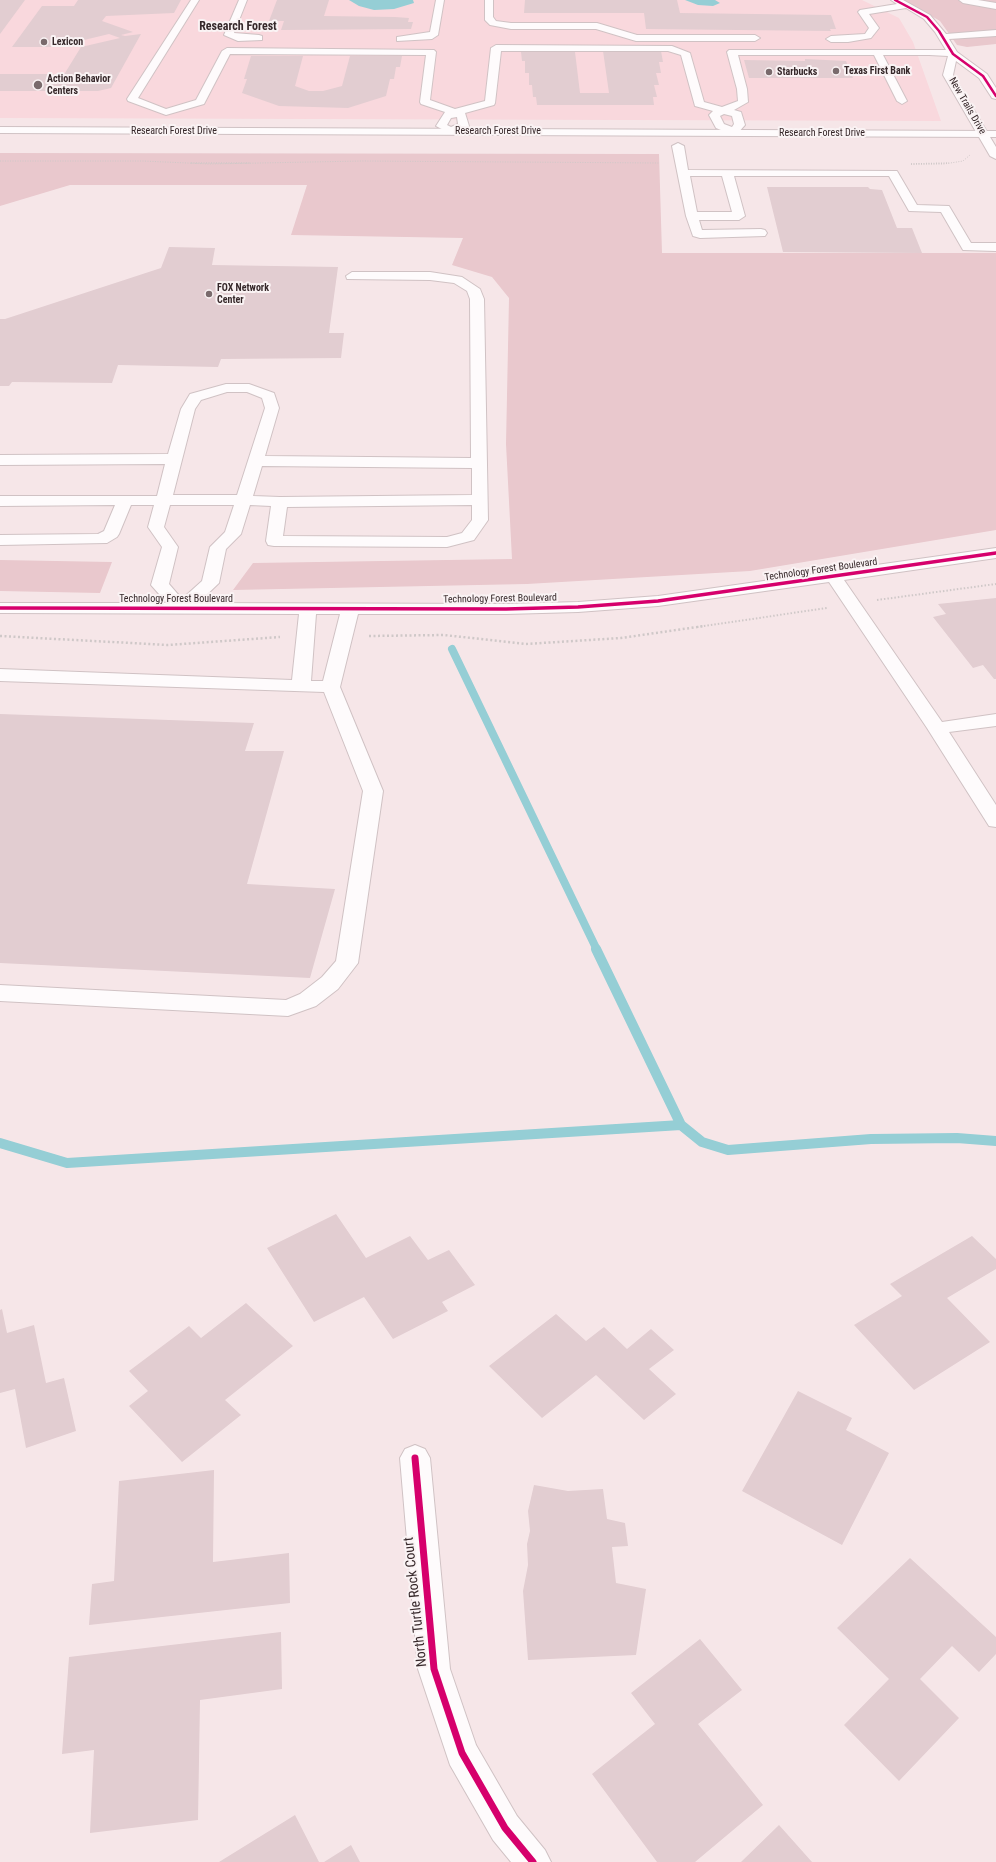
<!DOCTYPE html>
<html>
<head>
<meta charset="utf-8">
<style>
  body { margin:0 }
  canvas { display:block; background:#f6e6e8 }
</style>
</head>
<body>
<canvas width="996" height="1862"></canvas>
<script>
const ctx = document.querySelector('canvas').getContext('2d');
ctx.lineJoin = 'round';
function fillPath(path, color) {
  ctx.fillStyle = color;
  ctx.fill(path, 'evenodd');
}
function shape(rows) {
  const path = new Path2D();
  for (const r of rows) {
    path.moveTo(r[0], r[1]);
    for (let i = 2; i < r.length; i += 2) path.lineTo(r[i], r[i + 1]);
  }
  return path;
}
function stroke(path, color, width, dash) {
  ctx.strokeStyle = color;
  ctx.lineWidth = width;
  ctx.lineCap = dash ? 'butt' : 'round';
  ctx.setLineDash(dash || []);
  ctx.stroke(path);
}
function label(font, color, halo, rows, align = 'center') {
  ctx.font = font + ' "Roboto Condensed",sans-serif';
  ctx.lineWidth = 4;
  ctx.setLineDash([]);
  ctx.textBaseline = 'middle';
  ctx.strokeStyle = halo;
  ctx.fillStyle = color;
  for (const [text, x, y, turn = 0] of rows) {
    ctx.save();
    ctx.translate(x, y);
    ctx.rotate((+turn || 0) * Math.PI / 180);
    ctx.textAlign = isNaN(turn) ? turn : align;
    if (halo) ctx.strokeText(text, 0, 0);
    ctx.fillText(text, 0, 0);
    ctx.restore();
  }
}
const built = shape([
  [0,0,862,0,899,18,913,42,941,121,0,118]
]);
const green = shape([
  [904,0,996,0,996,44,967,47,957,45,940,21],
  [0,153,659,154,662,253,996,253,996,530,750,571,527,584,233,590,253,563,512,559,506,444,509,298,492,277,452,265,463,238,291,235,307,185,70,185,0,206],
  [0,560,112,562,100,593,0,591]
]);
const water = shape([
  [349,0,413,0,414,3,394,9,374,10,359,6],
  [685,0,715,0,720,3,713,6,698,5]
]);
const streamFar1 = shape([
  [452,649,597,950]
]);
const stream = shape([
  [596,949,681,1125,702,1142,728,1150,871,1139,957,1138,996,1141],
  [0,1143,67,1163,681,1125]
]);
const building = shape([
  [0,0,25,0,0,34],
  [78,0,181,0,174,13,106,16,102,21,133,32,121,35,125,36,141,34,111,88,98,91,0,91,0,74,61,74,65,73,81,47,120,38,109,34,55,47,12,47,42,6,74,6],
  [277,0,329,0,324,16,395,17,409,18,408,22,413,22,411,29,281,30,284,21,269,21],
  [525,0,677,0,680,13,831,15,836,29,830,29,831,31,646,29,644,13,524,13],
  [603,51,661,51,663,62,659,62,661,73,656,73,659,85,654,85,657,97,653,97,654,105,537,105,536,97,533,97,532,85,529,85,529,73,525,73,525,61,522,61,521,52,575,52,580,93,609,93],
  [251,56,303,56,295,86,309,91,323,91,342,86,350,56,402,56,400,67,396,67,394,79,390,79,386,96,348,108,279,106,242,93,247,79,244,79],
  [805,59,846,61,853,78,749,78,744,60,805,61],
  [767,187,868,187,870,189,882,190,897,228,912,228,922,253,783,252],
  [169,247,215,248,212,265,338,267,329,333,344,333,341,358,221,359,218,367,118,365,112,383,12,382,9,386,0,386,0,319,5,319,161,268],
  [996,598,996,679,994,679,983,665,973,668,933,617,946,614,938,604],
  [0,714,254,723,245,751,284,751,247,884,335,889,310,978,0,963],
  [336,1214,366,1258,410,1236,428,1260,449,1250,475,1285,442,1302,448,1311,393,1339,364,1297,314,1322,267,1248],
  [972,1236,996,1259,996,1269,947,1298,990,1342,914,1390,854,1325,902,1296,890,1284],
  [246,1303,293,1346,225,1400,241,1415,182,1462,129,1406,148,1391,129,1371,189,1326,201,1338],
  [2,1309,7,1333,34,1325,46,1383,64,1378,76,1431,26,1448,15,1389,0,1393,0,1310],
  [556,1314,586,1341,604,1327,627,1349,651,1329,674,1350,649,1369,676,1394,644,1420,596,1375,542,1418,489,1366],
  [798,1391,852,1418,846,1430,889,1453,842,1545,742,1491],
  [214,1470,213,1562,289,1553,290,1603,89,1625,92,1584,114,1581,119,1481],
  [534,1485,568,1491,603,1489,607,1519,625,1523,628,1546,612,1547,616,1583,646,1589,636,1655,528,1660,523,1591,528,1565,527,1544,530,1531,528,1511],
  [910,1558,996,1637,996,1654,979,1672,952,1646,920,1679,959,1718,899,1781,844,1725,889,1679,837,1628],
  [281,1632,282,1689,200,1700,198,1820,90,1833,94,1750,62,1754,69,1657],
  [700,1639,742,1690,698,1724,763,1805,695,1862,657,1862,592,1774,655,1724,631,1693],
  [295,1815,319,1862,219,1862],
  [779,1825,812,1862,741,1862],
  [351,1845,360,1862,324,1862]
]);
const pathFar3 = shape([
  [0,161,143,161,209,164,362,161,659,163],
  [911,164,944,164,963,161,970,155]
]);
const pathFar2 = shape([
  [191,163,250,163],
  [911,164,949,163]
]);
const pathFar1 = shape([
  [877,600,996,584],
  [697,627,827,608]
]);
const path = shape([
  [0,636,168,645,280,637],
  [369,636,444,635,526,644,621,638,704,626]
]);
const minor = shape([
  [191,0,199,0,138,98,166,109,196,100,222,51,227,48,434,50,436,52,430,100,455,109,485,101,491,48,496,45,672,46,690,53,704,102,722,107,738,101,737,89,727,52,729,50,946,50,935,32,924,19,906,8,869,14,879,28,871,38,848,42,831,42,826,39,831,36,865,34,869,28,858,12,860,10,897,4,891,0,903,0,930,15,946,34,996,30,996,36,949,39,957,52,987,74,996,88,996,99,992,98,979,78,956,61,953,75,996,147,996,159,990,156,943,75,948,56,929,55,883,55,907,101,902,104,897,101,874,55,738,55,747,89,748,102,734,110,741,112,745,125,737,134,733,135,716,128,709,115,713,111,695,106,681,55,668,51,501,51,495,103,494,105,465,113,469,126,468,128,451,134,436,126,445,112,421,104,420,102,426,55,230,54,204,104,166,115,128,101,127,99,191,0],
  [724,114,732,116,734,124,732,127,724,124,720,116,724,114],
  [457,117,458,124,451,127,447,125,451,118,457,117],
  [239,0,247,0,234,33,259,35,262,36,262,40,238,41,224,35,239,0],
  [436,0,444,0,438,35,432,39,397,41,397,37,430,32,436,0],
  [485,0,493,0,493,17,496,21,511,23,597,23,637,35,755,35,760,38,755,41,636,41,596,29,511,29,490,25,485,20,485,0],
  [959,0,978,0,996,3,996,9,963,3,959,0],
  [678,143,684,146,688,170,897,171,917,205,949,206,971,243,996,243,996,251,963,250,941,212,909,211,889,176,734,176,745,216,739,220,699,220,702,230,761,229,765,230,767,233,765,236,700,238,693,236,686,216,672,146,678,143],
  [690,176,722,176,732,212,697,212,690,176],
  [352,272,430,272,462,277,480,289,484,299,488,520,474,540,447,547,274,546,268,545,266,541,271,506,250,505,241,534,226,549,219,583,198,603,506,604,578,602,658,596,996,548,996,558,844,580,942,722,996,714,996,726,949,732,996,805,996,827,989,826,927,728,829,582,658,606,578,612,506,614,358,614,340,687,383,791,358,963,338,989,316,1006,288,1016,0,1001,0,985,286,1000,300,994,322,977,336,961,363,791,324,692,0,681,0,669,292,680,299,614,0,613,0,603,167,603,151,585,162,547,148,527,154,505,131,505,119,534,117,537,107,543,0,545,0,535,98,534,104,531,115,505,0,506,0,496,157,496,165,464,0,465,0,455,168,454,181,409,190,394,226,384,249,384,274,393,279,408,265,456,471,458,470,299,467,291,454,283,430,280,347,279,346,276,352,272],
  [227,392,247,392,262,398,265,408,237,495,173,495,195,409,201,400,227,392],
  [262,466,472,468,472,495,280,497,253,496,262,466],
  [170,505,234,505,225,532,210,547,202,581,182,599,169,584,178,547,164,527,170,505],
  [472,505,472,520,462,533,447,537,283,536,287,507,472,505],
  [316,614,340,614,323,681,311,681,316,614],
  [415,1445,425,1449,430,1458,450,1669,476,1745,517,1816,545,1850,551,1862,511,1862,493,1840,450,1765,418,1669,400,1458,405,1449,415,1445]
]);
const major = shape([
  [0,127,996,131,996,137,0,133,0,127]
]);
const cyclewayFar2 = shape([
  [895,0,927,17,939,31,953,54,983,76,996,96]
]);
const cyclewayFar1 = shape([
  [0,608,506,609,578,607,658,601,996,553]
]);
const cycleway = shape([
  [415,1458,434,1669,462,1753,505,1828,533,1862]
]);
const markers = [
  [44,42,4,"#796a6c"],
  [836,71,4,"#796a6c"],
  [769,72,4,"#796a6c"],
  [38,85,5,"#796a6c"],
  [209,294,4,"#796a6c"]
];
const farPoinames = [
  ["Lexicon",52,42],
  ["Texas First Bank",844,71],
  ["Starbucks",777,72],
  ["Action Behavior",47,79],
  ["Centers",47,91],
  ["FOX Network",217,288],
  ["Center",217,300]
];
const farStreetnames = [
  ["New Trails Drive",967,106,60],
  ["Research Forest Drive",174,131],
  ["Research Forest Drive",498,131],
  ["Research Forest Drive",822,133],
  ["Technology Forest Boulevard",821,570,-8],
  ["Technology Forest Boulevard",176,599],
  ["Technology Forest Boulevard",500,599,-1]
];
const farQuarternames = [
  ["Research Forest",238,27]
];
const nearStreetnames = [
  ["North Turtle Rock Court",416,1602,-96]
];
fillPath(built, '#f9d8dd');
fillPath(green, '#e9c8cd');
fillPath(water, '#95ced5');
stroke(streamFar1, '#95ced5', 8);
stroke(stream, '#95ced5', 10);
fillPath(building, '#e2cdd1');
stroke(minor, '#d0c2c4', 2);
stroke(major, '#d0c2c4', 2);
stroke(pathFar3, '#cfc8c8', 1, [1, 1.5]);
stroke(pathFar2, '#cfc8c8', 1.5, [1, 1.5]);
stroke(pathFar1, '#cfc8c8', 2, [1.5, 2]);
stroke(path, '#cfc8c8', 2.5, [2, 2.5]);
fillPath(minor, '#fefbfc');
fillPath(major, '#fefbfc');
stroke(cyclewayFar2, '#d6006c', 2.5);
stroke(cyclewayFar1, '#d6006c', 3.5);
stroke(cycleway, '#d6006c', 7);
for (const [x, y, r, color] of markers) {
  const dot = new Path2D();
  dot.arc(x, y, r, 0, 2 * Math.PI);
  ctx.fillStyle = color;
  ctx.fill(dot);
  stroke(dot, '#faf3f4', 1.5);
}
label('bold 10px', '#36282a', '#faf3f4', farPoinames, 'left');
label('10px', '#36282a', '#faf3f4', farStreetnames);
label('bold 12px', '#36282a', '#faf3f4', farQuarternames);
label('14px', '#36282a', '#faf3f4', nearStreetnames);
</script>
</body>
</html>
